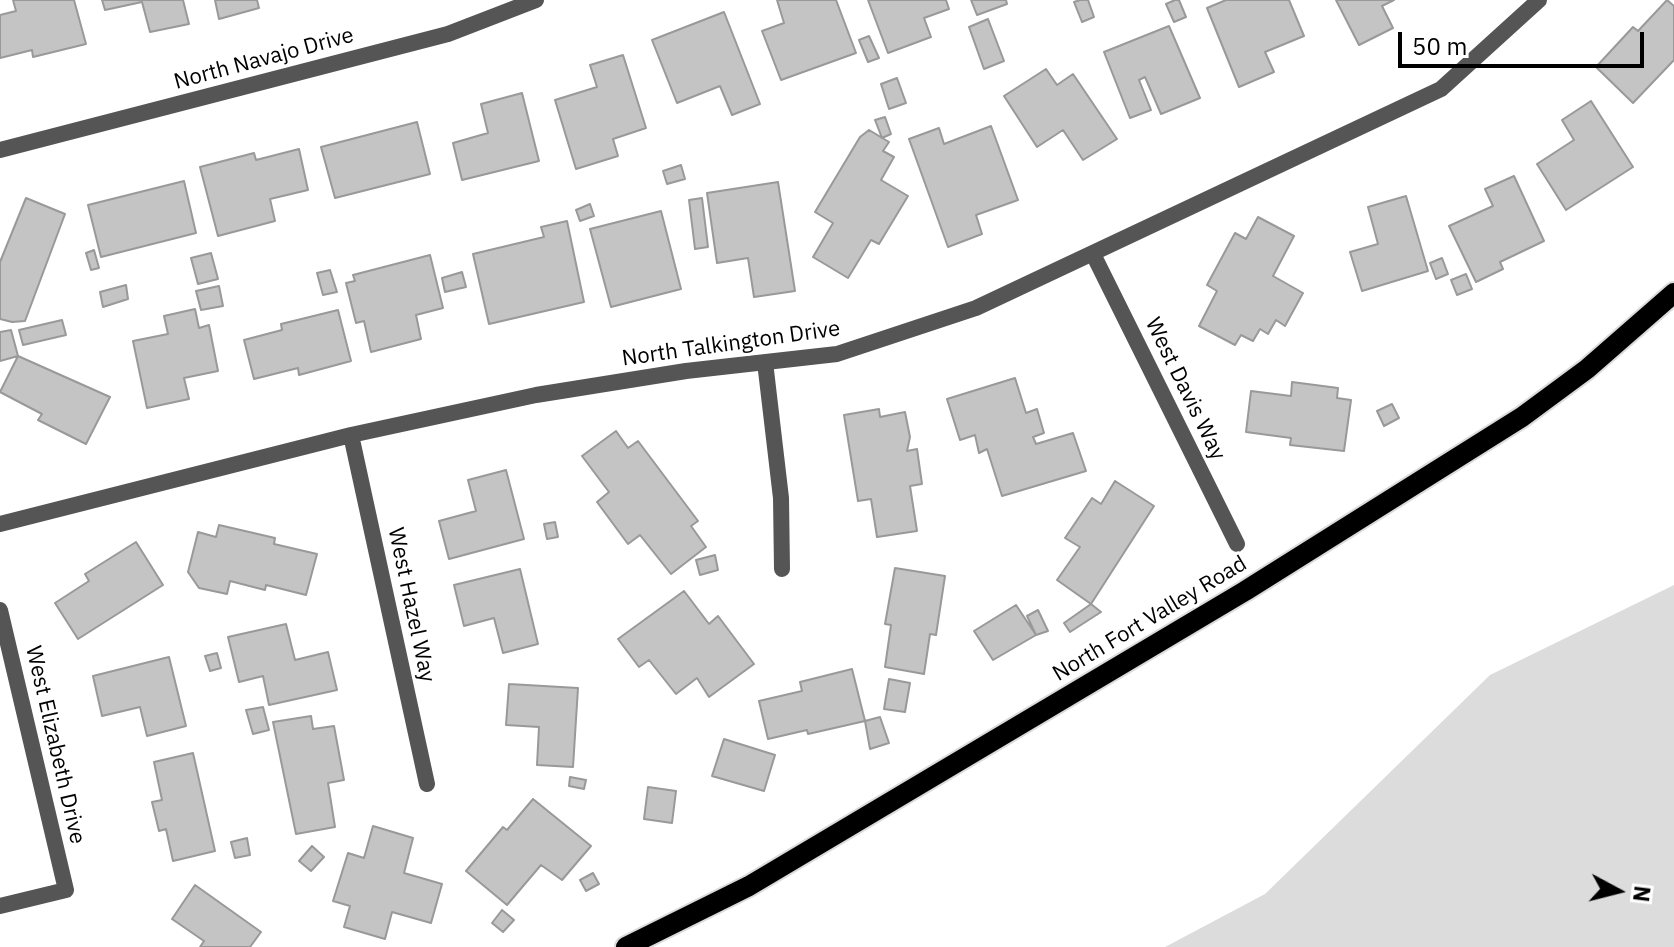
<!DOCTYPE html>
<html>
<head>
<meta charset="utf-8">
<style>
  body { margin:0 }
  #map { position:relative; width:1674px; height:947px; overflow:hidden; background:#fff; font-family:"IBM Plex Sans",sans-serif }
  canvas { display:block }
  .north { position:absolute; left:1578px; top:851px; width:80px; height:80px; -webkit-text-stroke:6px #fff; paint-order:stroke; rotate:97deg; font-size:22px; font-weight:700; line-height:32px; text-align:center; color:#000 }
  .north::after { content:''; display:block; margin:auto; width:28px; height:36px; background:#000; clip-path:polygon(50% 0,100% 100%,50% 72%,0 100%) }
  .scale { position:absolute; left:1398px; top:32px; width:246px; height:36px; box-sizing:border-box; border:4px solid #000; border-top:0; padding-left:10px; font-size:24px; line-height:28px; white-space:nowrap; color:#000; -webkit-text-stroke:6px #fff; paint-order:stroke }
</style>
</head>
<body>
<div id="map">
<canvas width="1674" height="947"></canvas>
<div class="north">N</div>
<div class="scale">50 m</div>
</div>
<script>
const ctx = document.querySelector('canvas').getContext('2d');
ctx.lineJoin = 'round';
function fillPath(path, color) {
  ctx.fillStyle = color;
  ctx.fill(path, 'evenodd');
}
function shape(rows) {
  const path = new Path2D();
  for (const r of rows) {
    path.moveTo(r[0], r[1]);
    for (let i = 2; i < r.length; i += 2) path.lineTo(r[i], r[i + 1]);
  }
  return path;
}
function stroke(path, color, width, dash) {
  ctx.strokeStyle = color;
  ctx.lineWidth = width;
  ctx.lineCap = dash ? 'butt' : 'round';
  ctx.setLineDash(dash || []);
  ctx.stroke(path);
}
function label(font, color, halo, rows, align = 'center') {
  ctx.font = font + ' "IBM Plex Sans",sans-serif';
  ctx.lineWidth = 6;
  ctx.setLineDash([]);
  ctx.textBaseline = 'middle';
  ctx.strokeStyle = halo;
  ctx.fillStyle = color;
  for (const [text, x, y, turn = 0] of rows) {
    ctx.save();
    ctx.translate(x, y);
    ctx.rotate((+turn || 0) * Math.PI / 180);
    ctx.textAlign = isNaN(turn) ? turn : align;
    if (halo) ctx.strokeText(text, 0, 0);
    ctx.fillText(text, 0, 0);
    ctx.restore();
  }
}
const green = shape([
  [1674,585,1674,947,1165,947,1265,894,1490,675]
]);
const building = shape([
  [13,0,74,0,86,44,33,57,32,50,0,58,0,15,16,11,13,0],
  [102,0,183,0,189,24,150,32,142,2,105,10,102,0],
  [215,0,257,0,259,8,219,19,215,0],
  [777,0,836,0,856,53,781,80,762,31,784,23,777,0],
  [868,0,946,0,949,9,924,18,931,37,888,53,868,0],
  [971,0,1006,0,1007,4,977,15,971,0],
  [1080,0,1088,0,1094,17,1082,22,1074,2,1080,0],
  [1175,0,1179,0,1186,17,1174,22,1166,4,1175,0],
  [1226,0,1289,0,1304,36,1265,52,1274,72,1239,87,1207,8,1226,0],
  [1336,0,1394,0,1382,6,1393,28,1359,45,1336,0],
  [1667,0,1674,6,1674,60,1633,103,1596,67,1633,27,1638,31,1667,0],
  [724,12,760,104,732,115,720,86,677,103,652,40,724,12],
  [988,19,1004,61,984,69,969,27,988,19],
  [1169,26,1200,98,1161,114,1145,77,1139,80,1151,110,1130,118,1104,52,1169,26],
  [869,36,879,58,868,62,859,40,869,36],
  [623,55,646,128,613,139,618,156,576,169,555,100,597,87,590,65,623,55],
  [1046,69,1057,85,1073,74,1117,139,1083,160,1063,130,1037,147,1004,96,1046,69],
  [897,78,906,103,889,109,881,84,897,78],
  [522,93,539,161,462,180,453,143,488,133,481,104,522,93],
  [1591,101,1633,167,1566,210,1537,164,1574,140,1562,120,1591,101],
  [885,117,891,134,882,138,875,120,885,117],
  [417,122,430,174,335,198,321,147,417,122],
  [991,126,1018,200,976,215,982,234,948,247,909,139,939,128,944,144,991,126],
  [869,130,889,142,883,151,894,157,881,180,908,196,879,244,871,240,848,278,813,257,833,223,815,212,860,137,869,130],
  [299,149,308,190,270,199,275,221,218,236,200,167,254,153,256,160,299,149],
  [681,165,685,179,667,184,663,171,681,165],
  [1514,176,1544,241,1500,262,1503,269,1476,282,1449,226,1493,206,1485,189,1514,176],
  [184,181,196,233,101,257,88,205,184,181],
  [778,182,795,291,754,297,748,258,717,263,707,193,778,182],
  [1406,196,1428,271,1362,291,1350,252,1378,244,1368,207,1406,196],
  [26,198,65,214,25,321,12,322,0,319,0,262,26,198],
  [702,198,708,247,695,249,689,200,702,198],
  [590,204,594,216,580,221,576,210,590,204],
  [661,211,681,289,611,307,590,229,661,211],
  [1258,217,1294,236,1273,276,1303,293,1285,326,1276,320,1268,334,1260,329,1253,341,1241,335,1235,345,1199,326,1217,291,1207,285,1235,233,1246,239,1258,217],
  [567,221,584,302,489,324,473,254,544,237,541,227,567,221],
  [94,250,99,268,91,270,86,253,94,250],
  [211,253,218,279,198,284,191,258,211,253],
  [430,255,443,308,416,315,421,339,371,352,364,321,356,323,346,283,355,281,353,275,430,255],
  [1442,258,1448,274,1436,279,1430,263,1442,258],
  [330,270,337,292,323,295,317,273,330,270],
  [462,272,466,287,445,292,442,278,462,272],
  [1466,274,1472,289,1457,295,1451,280,1466,274],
  [126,285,128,299,103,307,100,292,126,285],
  [219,286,223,306,201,310,196,291,219,286],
  [195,309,199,328,209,325,218,371,184,378,189,399,147,408,133,341,168,334,164,316,195,309],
  [338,310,351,361,299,375,298,368,254,379,244,340,282,330,281,324,338,310],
  [62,320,66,335,23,345,19,330,62,320],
  [11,330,18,356,0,361,0,332,11,330],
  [18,356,110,397,86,444,38,420,42,414,0,392,18,356],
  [1015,378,1026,413,1037,409,1044,433,1033,437,1036,444,1073,433,1086,471,1002,496,987,449,979,453,975,435,960,440,947,399,1015,378],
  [1292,382,1338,388,1337,398,1351,400,1344,451,1290,445,1291,438,1246,432,1251,391,1291,396,1292,382],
  [1392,404,1399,418,1384,426,1377,411,1392,404],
  [879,409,880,417,905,412,910,437,907,451,917,449,922,484,910,486,917,531,877,537,871,499,858,501,844,415,879,409],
  [616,431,628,448,638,441,698,521,691,526,706,547,671,574,640,535,628,544,597,502,609,492,582,456,616,431],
  [506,470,524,539,449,559,439,521,476,511,468,480,506,470],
  [1115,481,1154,506,1091,604,1057,580,1080,547,1065,538,1092,498,1101,504,1115,481],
  [555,522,558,537,547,539,544,524,555,522],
  [219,525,275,538,274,544,317,554,306,595,266,585,265,590,230,581,227,594,199,588,188,572,198,532,216,537,219,525],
  [136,542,163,585,78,639,55,603,89,581,85,574,136,542],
  [715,555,718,570,700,575,696,560,715,555],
  [895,568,945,576,936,635,930,634,924,674,885,667,891,625,885,624,895,568],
  [520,569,538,644,503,653,494,618,464,626,454,585,520,569],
  [684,591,709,624,718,616,754,664,709,697,697,678,676,694,649,660,639,667,618,639,684,591],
  [1091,604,1101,612,1070,632,1064,623,1091,604],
  [1016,605,1036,635,993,660,974,631,1016,605],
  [1038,610,1048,631,1036,635,1027,616,1038,610],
  [286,624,295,660,328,652,337,690,269,705,263,676,239,682,228,637,286,624],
  [217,653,221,668,210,671,205,656,217,653],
  [169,657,186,726,147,736,140,707,102,716,93,676,169,657],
  [852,669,865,721,808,734,807,730,768,739,759,701,802,691,800,682,852,669],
  [889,679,910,683,905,712,884,709,889,679],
  [509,684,578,688,573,767,537,765,539,727,506,725,509,684],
  [263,707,269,730,253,734,246,710,263,707],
  [311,716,313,729,334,726,344,780,328,783,335,827,296,834,273,722,311,716],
  [880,717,889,743,870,749,865,721,880,717],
  [724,739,775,755,764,791,712,776,724,739],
  [193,753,215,851,173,861,166,829,159,831,152,802,162,800,154,762,193,753],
  [570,777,586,780,584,789,569,786,570,777],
  [648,787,676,791,672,823,644,819,648,787],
  [533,799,591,846,562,880,541,865,507,905,466,871,503,827,507,830,533,799],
  [373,826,413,838,404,873,442,884,431,923,392,912,385,939,344,927,350,906,333,901,348,853,364,858,373,826],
  [247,838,250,855,235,858,231,842,247,838],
  [312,846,324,857,311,871,299,861,312,846],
  [593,873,599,884,586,891,580,880,593,873],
  [195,885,261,932,250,947,200,947,204,941,172,919,195,885],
  [502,910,514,920,503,932,492,923,502,910]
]);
const minor = shape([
  [0,150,448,34,536,0],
  [1093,254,1237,544],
  [765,362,781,498,782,569],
  [351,435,427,784],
  [0,524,351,435,536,395,686,371,837,354,976,308,1441,89,1539,0],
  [0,610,66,890,0,906]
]);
const primary = shape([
  [626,947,749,886,1245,591,1522,417,1587,369,1674,293]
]);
const streetNames = [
  ["North Navajo Drive",264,59,-15],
  ["North Talkington Drive",731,344,-8],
  ["West Davis Way",1185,389,64],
  ["West Hazel Way",411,605,78],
  ["North Fort Valley Road",1150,619,-31],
  ["West Elizabeth Drive",55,745,77]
];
fillPath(green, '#dcdcdc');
fillPath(building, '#c4c4c4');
stroke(building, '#999', 2);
stroke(primary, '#dbdbdb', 24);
stroke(minor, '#555', 16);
stroke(primary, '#000', 20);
label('22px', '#000', '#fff', streetNames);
</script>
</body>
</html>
